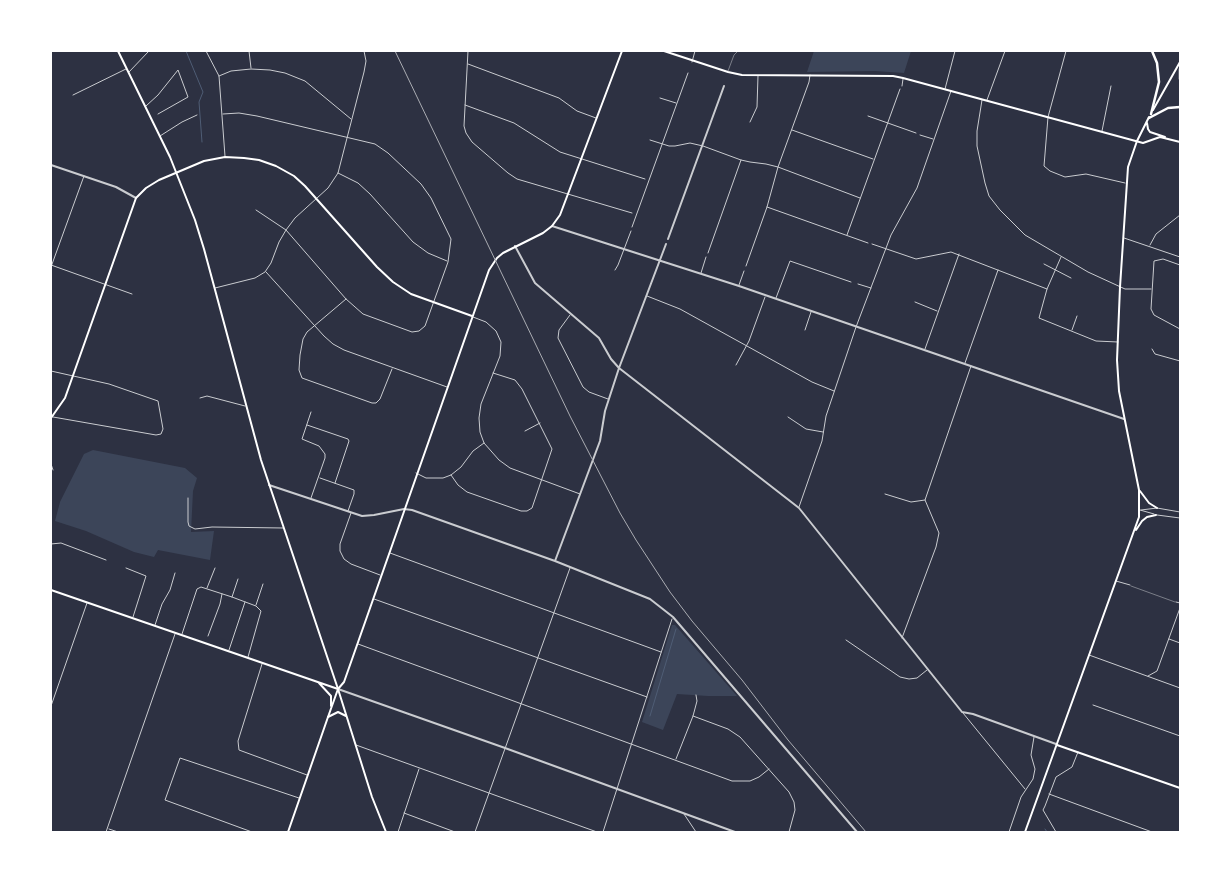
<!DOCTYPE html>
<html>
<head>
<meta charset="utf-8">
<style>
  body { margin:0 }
  #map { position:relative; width:1231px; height:883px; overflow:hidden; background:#2d3142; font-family:Cabin,sans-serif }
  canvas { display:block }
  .frame { position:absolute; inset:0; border:52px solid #fff; pointer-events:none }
</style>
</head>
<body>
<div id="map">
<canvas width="1231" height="883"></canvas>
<div class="frame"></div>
</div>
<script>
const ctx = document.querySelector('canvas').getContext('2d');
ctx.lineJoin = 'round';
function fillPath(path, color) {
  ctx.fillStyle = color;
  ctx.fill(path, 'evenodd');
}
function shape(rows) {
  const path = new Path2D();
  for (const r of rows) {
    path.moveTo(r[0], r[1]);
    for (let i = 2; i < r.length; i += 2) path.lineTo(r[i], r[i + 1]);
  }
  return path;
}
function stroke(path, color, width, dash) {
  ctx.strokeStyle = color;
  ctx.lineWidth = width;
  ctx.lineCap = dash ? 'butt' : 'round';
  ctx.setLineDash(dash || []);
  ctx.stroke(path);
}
const green = shape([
  [814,51,911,51,904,73,875,71,807,72],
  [93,450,185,468,197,478,193,491,191,532,214,531,210,560,158,550,154,557,134,552,86,531,55,521,60,502,84,454],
  [672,625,675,625,737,696,708,696,677,694,663,730,642,722]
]);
const stream = shape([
  [186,51,203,92,199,102,202,142],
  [650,716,676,629],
  [1045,829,1047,832]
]);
const service = shape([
  [728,71,734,55,738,51],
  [1131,586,1175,602]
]);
const minor = shape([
  [206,51,219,76,225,156],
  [249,51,251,68],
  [468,51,464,126,466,133,472,142,508,173,517,179,632,213],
  [1066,51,1048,117,1044,166,1050,171,1065,177,1086,174,1125,183],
  [692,62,695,51],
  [468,64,559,98,577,111,596,118],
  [129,72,149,51],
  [219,76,231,71,251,69,270,70,285,73,305,81,351,119],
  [902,86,903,79],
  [945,89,955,51],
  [73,95,126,69],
  [660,98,676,103],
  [982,100,977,131,977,146,985,183,989,196,1000,210,1025,235,1088,272,1125,289,1151,289],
  [987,100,1005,51],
  [465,105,514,123,560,152,645,179],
  [146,106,158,95,178,70,188,97,158,114],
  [223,114,239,113,257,116,375,144,388,153,421,184,431,198,451,239,448,262,425,326,419,331,412,332,363,314,346,299,286,230,256,210],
  [868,116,916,133],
  [750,122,757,107,758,76],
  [792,130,873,159],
  [1102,131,1111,86],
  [920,135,933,139],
  [160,136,182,122,197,115],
  [650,140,669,146,675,146,690,143,703,146,741,160,750,162,766,164,778,167,860,198],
  [338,173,358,183,370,194,413,242,428,253,447,261],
  [767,207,868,243],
  [632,227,688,73],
  [847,235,900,89],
  [1124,238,1180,257],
  [872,244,916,259,951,252,1047,289],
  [1150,245,1156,234,1180,215],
  [708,253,741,160],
  [1061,257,1047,289,1039,318,1096,341,1118,342],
  [1044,264,1071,278],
  [51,265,132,294],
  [1180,265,1163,259,1154,261,1151,309,1154,315,1180,329],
  [746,266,767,207,778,167,809,82,810,75],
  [51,267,84,176],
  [615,270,618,265,631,231],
  [266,272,324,336,333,344,344,350,447,387],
  [701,273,706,257],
  [858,284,871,288],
  [739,285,744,271],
  [215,288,255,278,265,272,271,263,279,242,286,230,295,218,328,188,338,173,364,72,366,61,364,51],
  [647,296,680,309,812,382,834,391],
  [776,298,790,261,851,282],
  [346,299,307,332,303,339,300,355,299,370,302,378,372,403,376,403,380,399,392,369],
  [915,302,937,311],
  [570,315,559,330,558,338,583,387,589,392,608,399],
  [473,317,486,322,496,331,501,342,500,356,481,404,479,418,480,432,484,443,499,460,510,468,580,494],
  [805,330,811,312],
  [1072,330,1077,316],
  [925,349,959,254],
  [1152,349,1155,354,1180,361],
  [965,363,998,270],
  [736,365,749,341,765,297],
  [51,371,109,384,158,401,163,429,161,434,156,435,53,417],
  [200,398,207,396,245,406],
  [788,417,806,429,823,432],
  [1180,418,1180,429],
  [307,425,348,439,349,441,335,483],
  [525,431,540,423],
  [51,464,53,470],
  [416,473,426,478,443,478,451,475,461,467,473,451,484,443],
  [451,475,458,485,467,492,521,511,527,511,532,508,552,449,522,389,515,380,493,373],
  [320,478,354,490,354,494,348,511],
  [885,494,911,502,925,500],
  [188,498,188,522,189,526,195,529,212,527,283,528],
  [311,498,325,458,325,454,319,446,302,439,311,412],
  [799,507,822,441,826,416,856,327,891,235,917,188,951,91],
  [1140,510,1154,514],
  [1141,510,1157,508,1180,512],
  [351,513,340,544,340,551,344,559,351,564,380,575],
  [1157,515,1180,518],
  [51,544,61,543,106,560],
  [390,553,661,652],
  [126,568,146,576,133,617],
  [1116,581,1130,585],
  [207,588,215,568],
  [232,597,238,579],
  [374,599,647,697],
  [1176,602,1180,603],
  [256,605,263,584],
  [155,625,162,604,170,590,175,573],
  [182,634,197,589,201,587,232,597,256,606,261,611,248,657],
  [208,636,220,604,222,594],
  [902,638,936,547,939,533,925,500,971,366],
  [1169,639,1180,643],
  [846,640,900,677,909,679,917,678,927,670],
  [358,644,732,781,750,781,759,777,769,769],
  [229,650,245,602],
  [1089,655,1180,688],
  [262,664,238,741,239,750,307,775],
  [1148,676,1157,671,1180,608],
  [1093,705,1180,736],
  [51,706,87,603],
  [963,713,1025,789],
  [693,716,728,729,740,737,789,792,794,802,795,810,789,832],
  [356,745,597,832],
  [676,759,693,716,697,701,696,695],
  [1049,794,1152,832],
  [404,813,455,832],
  [684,814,696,832],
  [109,829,118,832],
  [106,832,175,634],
  [252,832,165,800,180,758,299,798],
  [398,832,419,769],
  [475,832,570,568],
  [603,832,672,619],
  [1009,832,1021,797,1033,779,1035,769,1031,755,1034,737],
  [1056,832,1043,810,1045,806,1056,777,1072,767,1078,752]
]);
const tertiary = shape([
  [51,165,116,187,136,198],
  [552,226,739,286,1124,419],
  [668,239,724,86],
  [515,246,535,283,599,338,611,359,619,368,799,508,962,712,973,714,1056,744],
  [269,485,362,516,374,515,404,509,412,510,555,561,650,599,673,617,857,832],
  [555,561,600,441,605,411,619,368,666,244],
  [338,689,505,748,735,832]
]);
const secondary = shape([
  [664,51,728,72,742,75,893,76,903,78,1143,143,1160,137,1180,142],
  [51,418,65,398,136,198,146,188,159,180,204,161,225,157,244,158,259,160,276,166,294,176,305,186,377,267,393,282,411,294,472,316],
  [51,590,338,689],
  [319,683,331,696,331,706],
  [1057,745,1180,788],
  [288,832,328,717,338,689,344,682,489,270,497,258,503,253,543,233,552,226,560,215,622,51]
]);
const primary = shape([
  [118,51,170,157,195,220,204,249,261,460,338,689,372,797,386,832],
  [1153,110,1180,62],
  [1147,123,1148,129,1150,132,1165,137],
  [1140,491,1149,503,1157,508],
  [1136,530,1142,521,1147,517,1156,515],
  [328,717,338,712,346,716],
  [1025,832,1139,517,1139,490,1119,391,1117,360,1120,287,1128,167,1137,141,1149,117]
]);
const motorway = shape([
  [1180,69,1180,79],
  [1151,114,1159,82,1157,63,1152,51],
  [1149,118,1168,108,1180,107]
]);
const rail = shape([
  [395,51,570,416,620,513,636,540,670,592,692,621,742,680,788,740,866,832]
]);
fillPath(green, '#3c4559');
stroke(stream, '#4f5d75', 1);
stroke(service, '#caccd0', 0.5);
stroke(minor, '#caccd0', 1);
stroke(tertiary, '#caccd0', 2);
stroke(secondary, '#fff', 2);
stroke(primary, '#fff', 2);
stroke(motorway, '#fff', 2.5);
stroke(rail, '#abadb3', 1);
</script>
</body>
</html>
